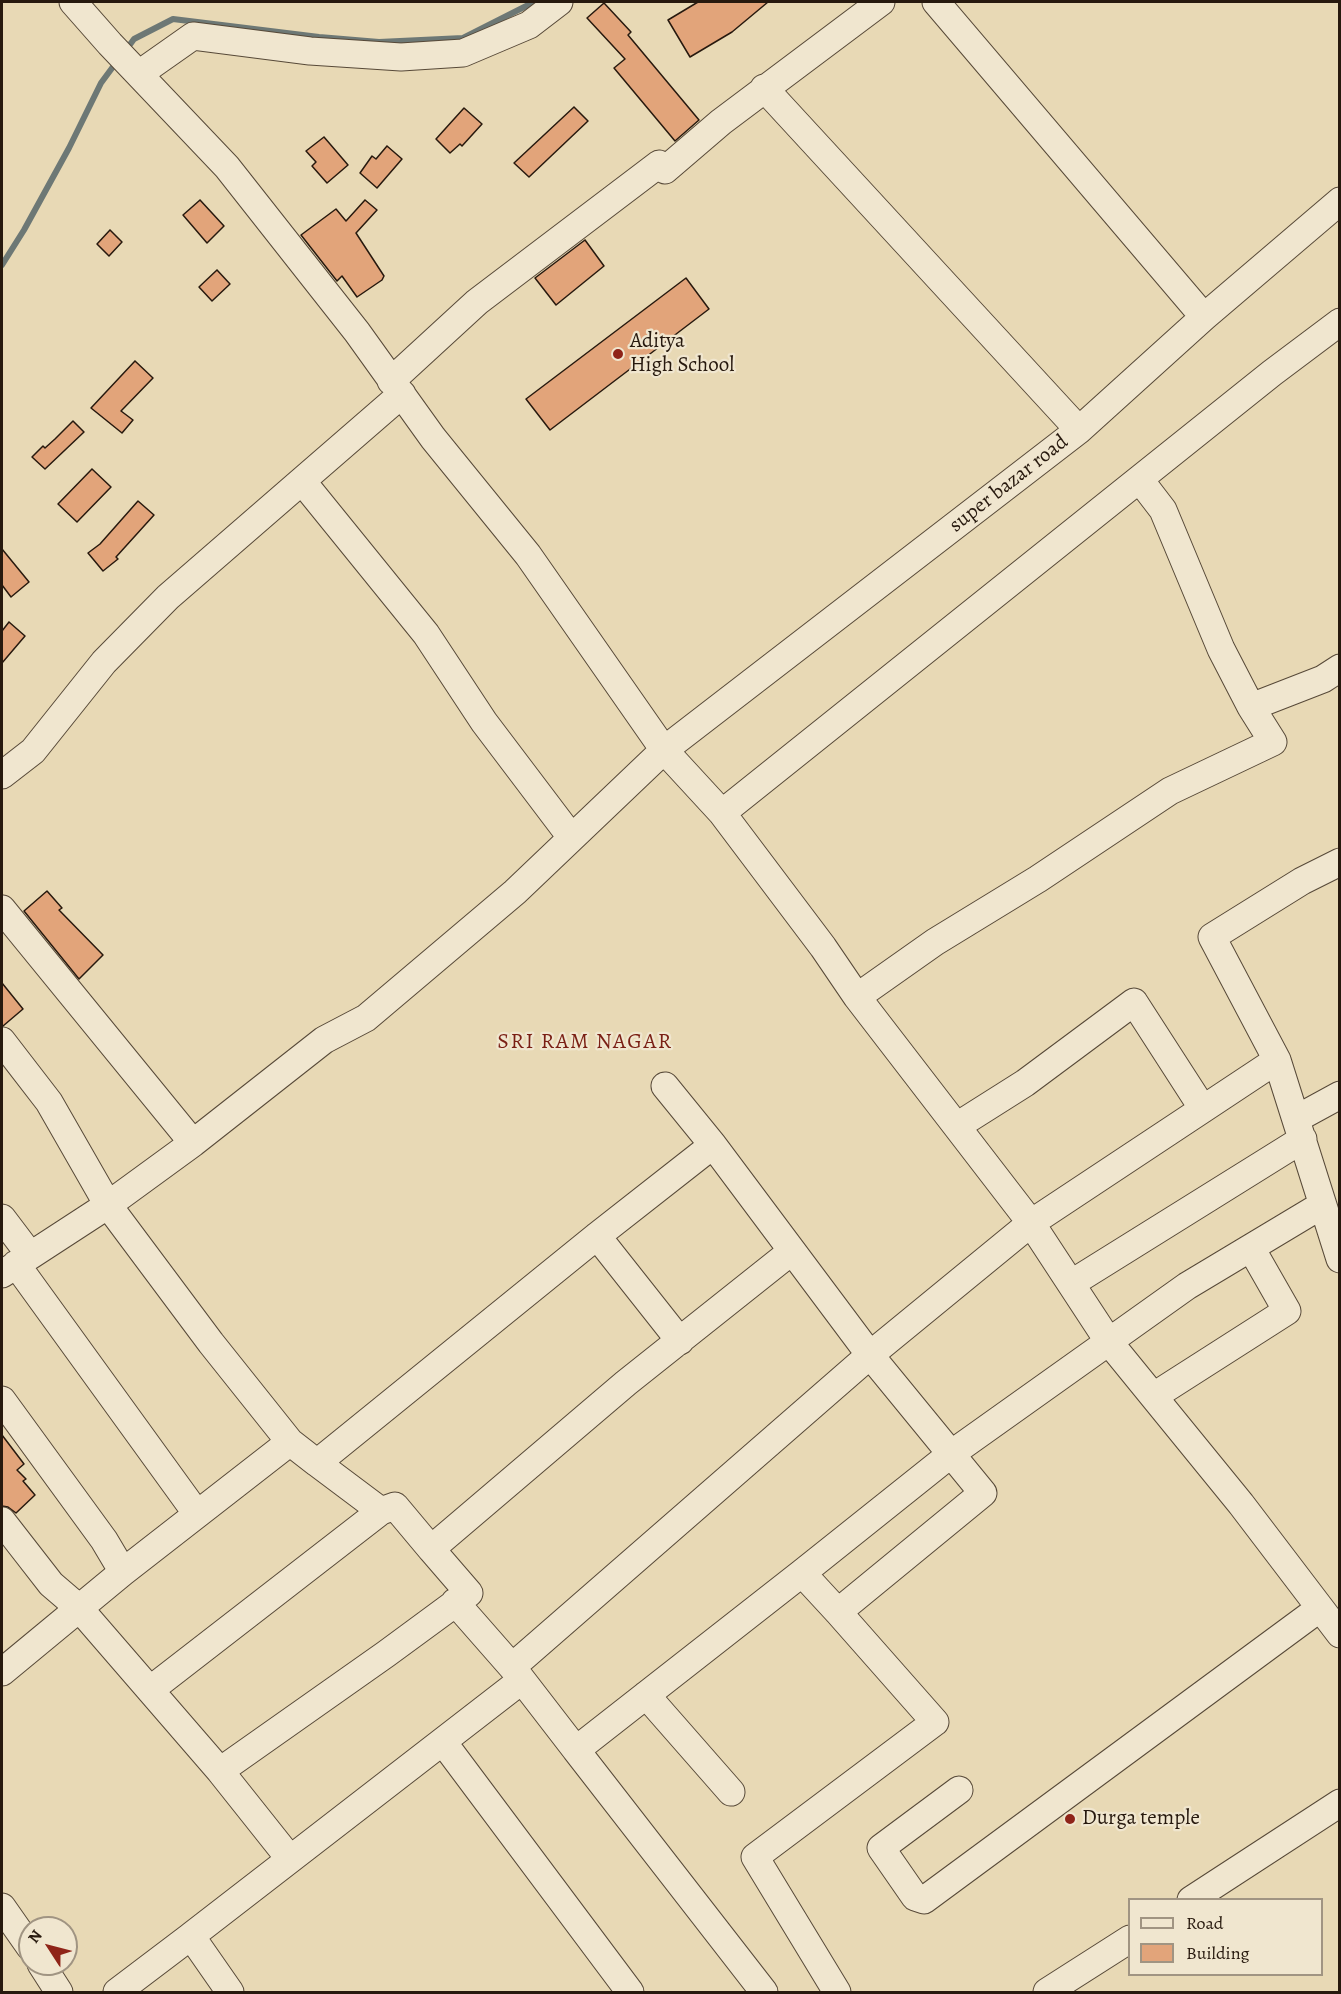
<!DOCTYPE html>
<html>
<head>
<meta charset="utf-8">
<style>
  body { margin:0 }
  #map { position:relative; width:1341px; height:1994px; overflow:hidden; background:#e8d9b5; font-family:Alegreya,serif }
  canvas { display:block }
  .frame { position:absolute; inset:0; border:3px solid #27190e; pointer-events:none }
  .legend { position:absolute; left:1128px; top:1898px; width:195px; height:78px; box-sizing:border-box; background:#f0e6cf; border:2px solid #a09482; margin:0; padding:8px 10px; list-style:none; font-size:18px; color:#27190e }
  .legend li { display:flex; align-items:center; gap:12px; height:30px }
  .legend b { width:30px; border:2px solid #a09482 }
  .north { position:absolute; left:18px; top:1916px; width:60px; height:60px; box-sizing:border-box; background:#f0e6cf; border:2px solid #a09482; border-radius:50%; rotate:306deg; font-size:16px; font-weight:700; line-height:24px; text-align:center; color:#27190e }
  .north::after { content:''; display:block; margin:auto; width:21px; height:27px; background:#8f2418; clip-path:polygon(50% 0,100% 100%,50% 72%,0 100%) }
</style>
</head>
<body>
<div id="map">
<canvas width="1341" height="1994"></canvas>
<div class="frame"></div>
<ul class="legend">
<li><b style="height:8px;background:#f0e6cf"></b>Road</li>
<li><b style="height:16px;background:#e2a47a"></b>Building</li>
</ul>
<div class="north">N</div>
</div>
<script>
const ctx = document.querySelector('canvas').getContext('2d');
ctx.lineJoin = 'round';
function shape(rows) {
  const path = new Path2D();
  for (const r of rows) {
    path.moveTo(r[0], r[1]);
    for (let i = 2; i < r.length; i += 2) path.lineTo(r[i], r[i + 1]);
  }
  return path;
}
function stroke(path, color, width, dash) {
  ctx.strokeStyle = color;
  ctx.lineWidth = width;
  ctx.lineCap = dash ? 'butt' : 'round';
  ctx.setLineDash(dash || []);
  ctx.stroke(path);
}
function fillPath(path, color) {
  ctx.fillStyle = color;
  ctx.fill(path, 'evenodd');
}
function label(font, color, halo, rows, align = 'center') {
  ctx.font = font + ' Alegreya,serif';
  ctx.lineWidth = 4.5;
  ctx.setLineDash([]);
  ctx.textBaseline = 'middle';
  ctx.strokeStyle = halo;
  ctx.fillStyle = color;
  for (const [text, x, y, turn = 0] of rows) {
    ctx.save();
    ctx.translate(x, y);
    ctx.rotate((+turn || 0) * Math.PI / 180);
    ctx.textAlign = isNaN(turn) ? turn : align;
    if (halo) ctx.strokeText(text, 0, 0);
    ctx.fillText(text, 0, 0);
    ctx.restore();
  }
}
const stream = shape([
  [126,50,134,39,173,19,319,37,379,42,463,38,534,2],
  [2,265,24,230,69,148,101,83,118,60]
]);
const building = shape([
  [698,2,768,2,732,32,690,57,668,20,698,2],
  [604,3,631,32,628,35,699,120,675,141,614,68,625,59,587,18,604,3],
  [574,107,588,121,529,177,514,163,574,107],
  [464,108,482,124,462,146,460,144,450,153,436,139,464,108],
  [324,137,348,165,327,183,312,166,316,162,306,151,324,137],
  [387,146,402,159,377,188,360,173,372,156,376,159,387,146],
  [200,200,224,226,207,243,183,215,200,200],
  [365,200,377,210,356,233,384,276,382,280,357,297,342,276,337,281,301,235,336,209,346,221,365,200],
  [110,230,122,242,109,256,97,244,110,230],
  [585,240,604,266,556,305,535,278,585,240],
  [217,270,230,284,212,301,199,287,217,270],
  [686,278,709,309,550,430,526,399,686,278],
  [135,361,153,378,121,411,133,420,122,433,91,408,135,361],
  [73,421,84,432,45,469,32,457,43,446,45,448,55,439,73,421],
  [92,469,111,487,77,522,58,504,92,469],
  [138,501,154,515,116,557,118,559,103,571,88,553,100,544,138,501],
  [2,549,29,582,11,597,2,585,2,549],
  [9,622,25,636,2,663,2,631,9,622],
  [47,891,62,908,59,910,103,955,79,979,24,911,47,891],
  [2,983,23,1009,3,1026,2,1026,2,983],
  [2,1435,24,1464,17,1470,26,1479,23,1481,35,1495,16,1513,8,1507,2,1506,2,1435]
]);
const minor = shape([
  [73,2,110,44,227,167,357,332,433,438,528,555,664,750,722,813,823,947,857,997,1031,1223,1109,1342,1241,1504,1340,1634],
  [936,2,1204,317],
  [139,74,193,36,310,51,401,57,463,53,529,25,559,2],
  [764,88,1079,430],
  [391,381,477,302,659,164,665,170,721,122,881,2],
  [1140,480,1163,510,1221,649,1251,707],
  [302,481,426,634,484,722,571,837],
  [2,775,33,751,104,662,168,597,402,394],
  [722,813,1272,373,1340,322],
  [1340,862,1302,881,1212,937,1277,1060,1340,1259],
  [2,909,193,1143],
  [857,997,935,942,1038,879,1170,791,1273,742,1251,707,1323,679,1340,668],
  [2,1041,49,1102,108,1205,211,1343,290,1442,123,1572,2,1672],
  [665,1086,713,1145,870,1355,983,1493,838,1612,935,1722,755,1857,837,1992],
  [1296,1119,1340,1095],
  [957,1126,1025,1083,1134,1002,1203,1109],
  [2,1218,30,1255],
  [597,1236,680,1341],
  [16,1264,197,1514],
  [2,1274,108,1205,193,1143,324,1040,366,1018,515,892,664,750,1079,430,1204,317,1340,201],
  [1072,1283,1303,1139],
  [1154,1396,1287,1311,1251,1248],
  [2,1400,104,1540,123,1572],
  [290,1442,317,1463,597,1236,713,1145],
  [317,1463,381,1511,395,1506,431,1549],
  [2,1521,51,1584,79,1608,220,1771,290,1859],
  [802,1573,838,1612],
  [455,1602,512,1667],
  [150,1690,381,1511],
  [646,1695,731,1792],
  [443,1742,630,1992],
  [576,1750,512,1667,870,1355,1031,1223,1277,1060],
  [220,1771,386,1654,469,1593,431,1549,626,1383,792,1251],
  [959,1790,881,1848,915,1897,924,1900,1320,1608],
  [1191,1900,1340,1803],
  [2,1907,30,1947],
  [191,1936,522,1680],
  [41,1964,59,1992],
  [117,1992,191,1936,230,1992],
  [764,1992,576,1750,802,1573,951,1454,1187,1286,1322,1205],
  [1047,1992,1130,1939]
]);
const markers = [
  [618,354,6,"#8f2418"],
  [1070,1819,6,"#8f2418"]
];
const poiNames = [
  ["Aditya",630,342],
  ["High School",630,366],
  ["Durga temple",1082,1819]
];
const streetNames = [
  ["super bazar road",1009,484,-38]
];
const neighbourhoodNames = [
  ["SRI RAM NAGAR",585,1043]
];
stroke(stream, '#6d7875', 6);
fillPath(building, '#e2a47a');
stroke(building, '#27190e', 1.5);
stroke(minor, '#574938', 29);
stroke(minor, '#f0e6cf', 27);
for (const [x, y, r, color] of markers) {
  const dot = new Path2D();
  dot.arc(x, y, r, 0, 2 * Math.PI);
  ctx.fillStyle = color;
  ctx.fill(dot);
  stroke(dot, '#f0e6cf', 2);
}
label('21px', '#27190e', '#f0e6cf', poiNames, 'left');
label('21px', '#27190e', '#f0e6cf', streetNames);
ctx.letterSpacing = '1.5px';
label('22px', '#7a1f14', '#f0e6cf', neighbourhoodNames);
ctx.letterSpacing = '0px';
</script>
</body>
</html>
